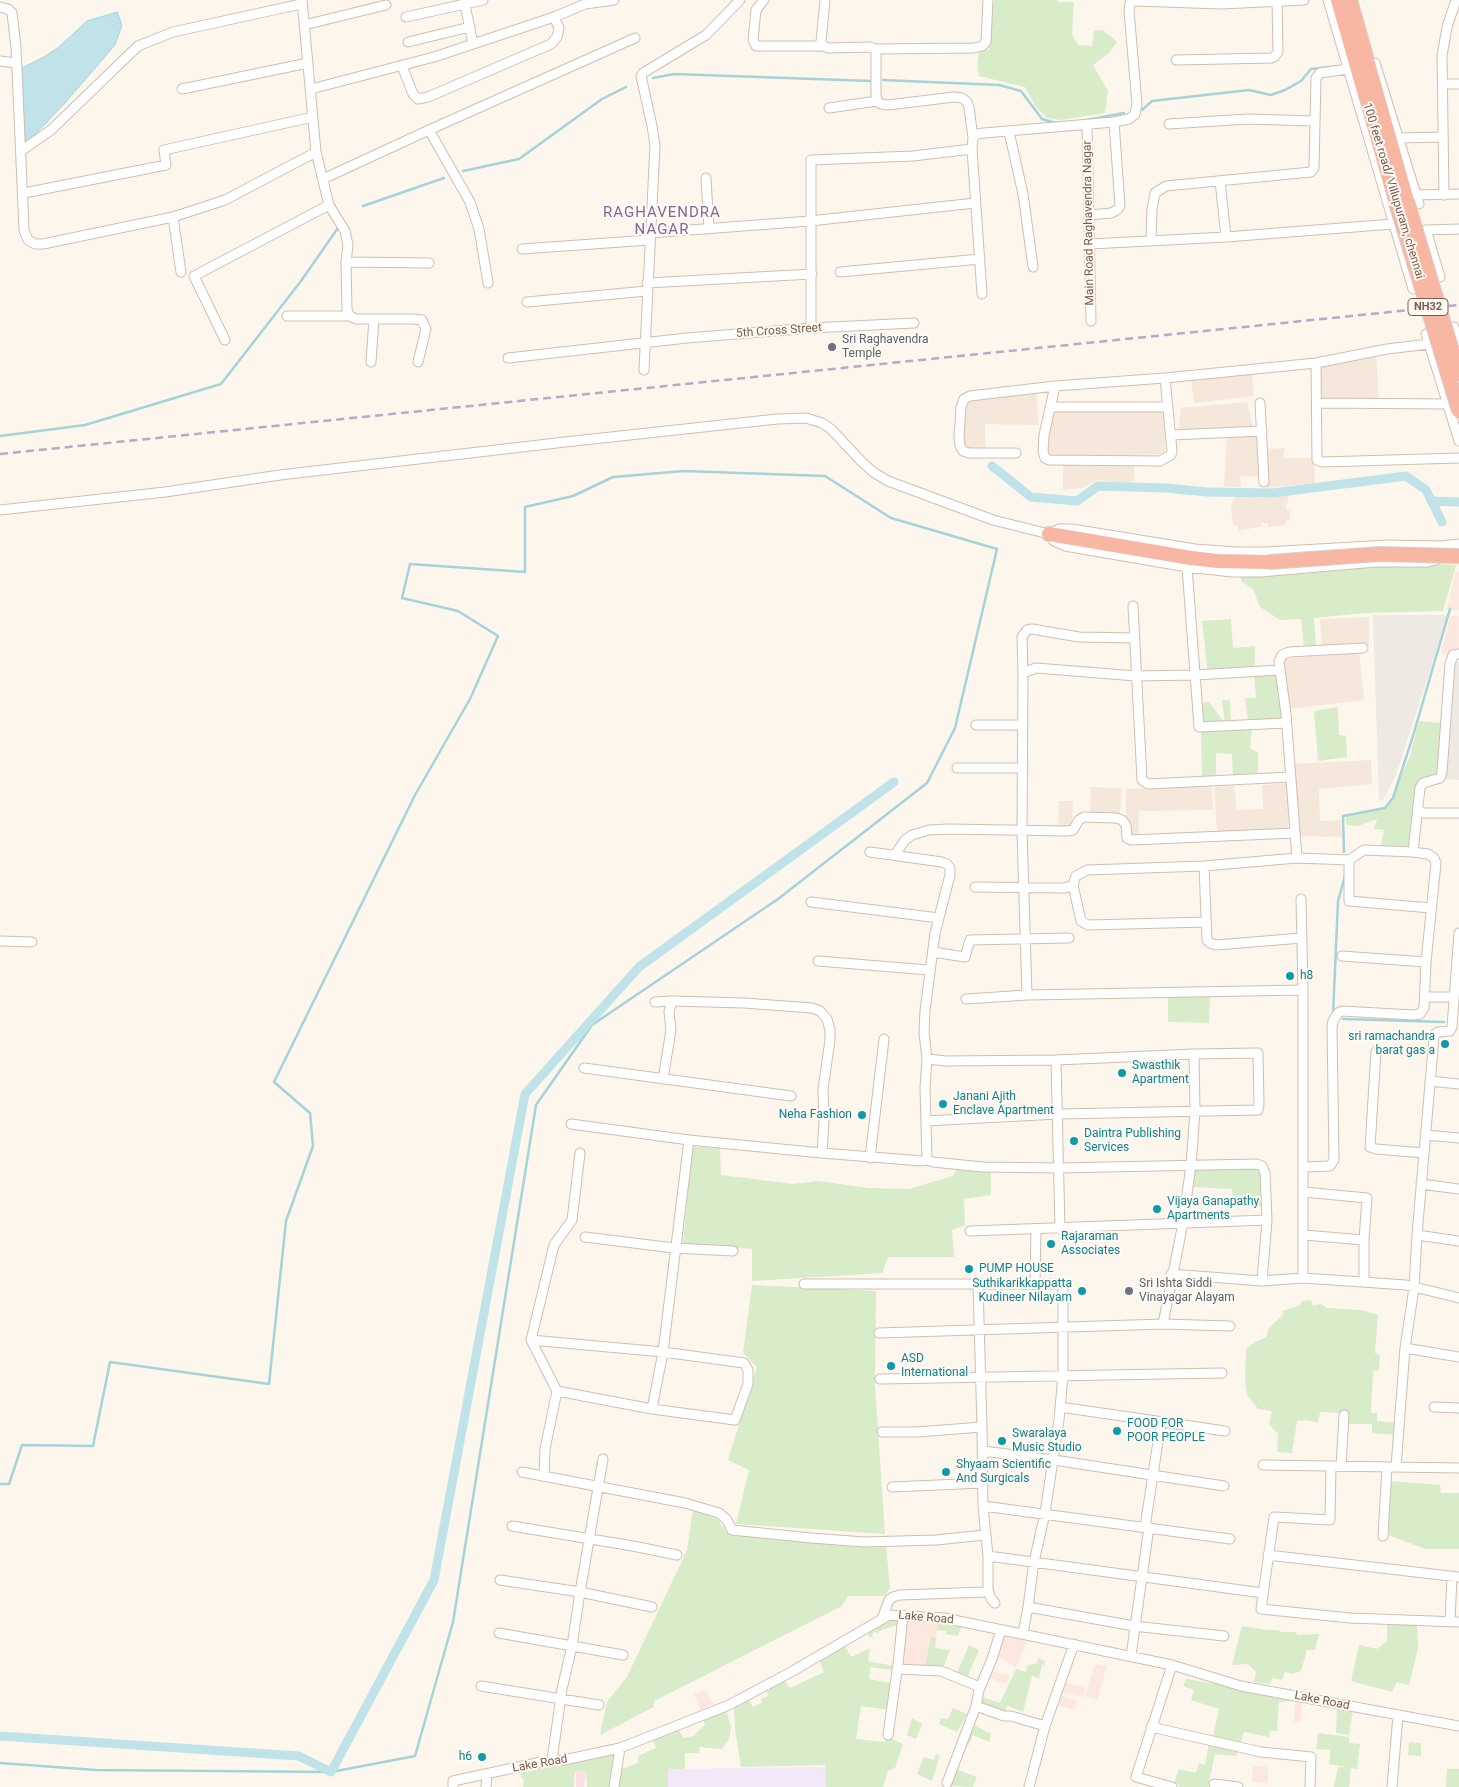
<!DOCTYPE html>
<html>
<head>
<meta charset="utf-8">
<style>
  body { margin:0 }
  canvas { display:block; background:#fdf6ec }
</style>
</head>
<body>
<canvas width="1459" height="1787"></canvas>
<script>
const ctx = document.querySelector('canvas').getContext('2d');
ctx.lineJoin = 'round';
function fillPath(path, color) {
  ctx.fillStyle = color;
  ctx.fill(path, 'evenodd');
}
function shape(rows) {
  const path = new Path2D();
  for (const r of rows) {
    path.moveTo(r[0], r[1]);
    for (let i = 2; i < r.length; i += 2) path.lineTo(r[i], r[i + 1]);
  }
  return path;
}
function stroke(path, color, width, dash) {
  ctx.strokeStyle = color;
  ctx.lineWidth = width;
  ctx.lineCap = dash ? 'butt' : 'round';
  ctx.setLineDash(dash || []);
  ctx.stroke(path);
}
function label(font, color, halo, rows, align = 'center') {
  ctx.font = font + ' Roboto,sans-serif';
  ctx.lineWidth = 4;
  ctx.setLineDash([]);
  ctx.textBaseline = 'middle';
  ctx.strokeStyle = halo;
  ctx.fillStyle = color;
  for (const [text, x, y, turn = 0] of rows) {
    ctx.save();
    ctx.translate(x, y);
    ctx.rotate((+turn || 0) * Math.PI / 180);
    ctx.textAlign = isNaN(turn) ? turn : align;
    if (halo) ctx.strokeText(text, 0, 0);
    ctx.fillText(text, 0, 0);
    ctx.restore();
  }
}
const residential = shape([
  [1376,355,1379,400,1319,402,1319,364],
  [1252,374,1254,396,1194,403,1191,379],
  [1037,393,1038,425,985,424,985,449,965,448,959,440,962,404,970,399],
  [1247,402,1253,426,1178,432,1181,408],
  [1050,410,1165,410,1165,454,1051,457,1046,451],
  [1227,434,1259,434,1258,477,1240,476,1241,487,1224,487],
  [1285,448,1283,458,1314,458,1315,483,1267,488,1266,449],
  [1134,461,1134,481,1121,483,1098,480,1083,488,1063,490,1063,464],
  [1289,494,1286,509,1290,511,1290,520,1286,521,1286,525,1268,527,1268,523,1261,523,1262,526,1238,531,1238,526,1233,526,1231,508,1233,500,1237,497,1256,495,1258,498,1264,498,1266,495],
  [1369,617,1369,646,1322,648,1320,619],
  [1359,652,1364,700,1288,709,1282,659],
  [1371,760,1372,784,1319,789,1320,821,1341,820,1342,837,1296,836,1289,764],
  [1288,783,1288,830,1217,833,1214,787,1234,786,1237,810,1263,809,1262,785],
  [1212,785,1213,810,1139,811,1139,834,1126,835,1126,789],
  [1091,787,1122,788,1120,814,1090,813],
  [1059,801,1073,801,1072,827,1058,828]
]);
const commercial = shape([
  [1455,572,1459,572,1459,610,1447,610],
  [1450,616,1459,616,1459,654,1441,654],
  [908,1617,933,1618,932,1624,938,1624,936,1638,931,1637,924,1669,899,1668],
  [1003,1633,1028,1640,1016,1667,997,1656],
  [1095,1664,1107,1666,1097,1700,1085,1696],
  [993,1671,1010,1676,1006,1684,988,1678],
  [1063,1682,1085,1687,1083,1697,1061,1692],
  [706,1690,713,1704,700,1710,694,1693],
  [1062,1696,1078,1701,1075,1710,1058,1705],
  [1295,1702,1302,1702,1301,1722,1294,1722],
  [1253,1766,1268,1767,1268,1783,1252,1782]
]);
const industrial = shape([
  [1373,615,1448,615,1396,775,1383,800,1379,800],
  [1453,662,1459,662,1459,780,1446,779]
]);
const education = shape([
  [826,1767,826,1787,668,1787,668,1769]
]);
const medical = shape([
  [586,1771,584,1787,576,1787,576,1772]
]);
const green = shape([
  [994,0,1057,0,1058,2,1074,2,1072,34,1078,45,1092,46,1094,31,1103,30,1117,42,1109,53,1093,65,1108,91,1105,113,1061,120,1047,118,1036,107,1025,87,979,76,977,67,979,51,989,50],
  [1376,562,1456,565,1443,611,1365,613,1314,618,1316,646,1304,647,1301,619,1280,620,1260,607,1253,589,1241,581,1241,574],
  [1231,619,1233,648,1255,646,1255,667,1276,667,1208,674,1202,621],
  [1280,671,1285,723,1199,727,1197,703,1209,702,1225,723,1222,700,1230,700,1231,722,1248,721,1245,698,1256,698,1254,674],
  [1338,707,1339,735,1346,736,1347,757,1318,761,1314,711],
  [1419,721,1443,723,1442,772,1423,784,1409,849,1380,851,1384,830,1374,829,1377,819,1358,826,1347,825,1345,816,1388,807,1410,756],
  [1252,727,1250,748,1258,753,1258,777,1233,778,1232,754,1216,753,1216,780,1202,780,1201,731],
  [1210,993,1209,1023,1168,1022,1168,994],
  [692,1147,720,1148,721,1175,793,1184,818,1181,869,1188,909,1189,953,1176,956,1169,991,1170,991,1195,964,1199,965,1225,952,1230,954,1257,888,1257,882,1273,752,1281,752,1249,683,1243],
  [1195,1167,1261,1168,1264,1206,1233,1204,1232,1189,1191,1187],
  [752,1285,876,1291,875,1385,885,1534,736,1524,749,1470,728,1460,757,1367,743,1353],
  [1311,1300,1313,1306,1321,1304,1327,1308,1362,1310,1378,1315,1375,1353,1380,1355,1379,1370,1373,1371,1371,1413,1377,1413,1377,1421,1398,1423,1397,1435,1372,1433,1372,1424,1346,1424,1345,1413,1320,1412,1318,1423,1307,1420,1297,1421,1292,1453,1277,1452,1278,1434,1269,1424,1272,1411,1258,1409,1247,1395,1245,1380,1246,1349,1255,1342,1266,1337,1269,1328,1284,1314,1282,1311,1301,1305,1301,1301],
  [1389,1481,1440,1485,1441,1493,1459,1493,1459,1549,1425,1549,1389,1535],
  [693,1510,717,1519,729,1535,886,1546,890,1588,885,1596,848,1596,842,1606,654,1701,654,1707,600,1735,607,1702,627,1677,687,1550],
  [889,1615,902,1616,901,1624,879,1631,879,1633,873,1632,872,1637,869,1637,867,1632,844,1644,851,1657,870,1648,868,1661,894,1666,893,1670,870,1667,869,1679,891,1683,888,1710,861,1706,856,1739,884,1742,889,1737,903,1744,895,1768,888,1771,883,1787,826,1787,825,1765,741,1767,735,1730,734,1704,747,1697,753,1707,762,1703,761,1699,768,1696,767,1692,769,1690,767,1687,782,1677,790,1688,824,1672,818,1657],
  [934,1618,963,1623,958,1636,946,1634,947,1631,937,1630,938,1624,933,1624],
  [1417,1622,1418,1648,1409,1685,1397,1682,1392,1692,1351,1681,1359,1645,1377,1649,1387,1641,1387,1623],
  [1242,1626,1267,1630,1278,1630,1281,1632,1295,1632,1298,1635,1319,1634,1315,1650,1307,1650,1301,1671,1292,1674,1285,1672,1282,1680,1273,1678,1270,1684,1254,1682,1256,1672,1248,1664,1232,1665],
  [931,1637,936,1638,935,1648,950,1650,942,1671,924,1669],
  [969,1645,979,1650,967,1678,957,1673],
  [1038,1658,1045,1661,1044,1665,1042,1665,1039,1678,1032,1676,1023,1712,1007,1706,1004,1715,980,1706,982,1697,1000,1703,1016,1669,1026,1672,1028,1665,1036,1664],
  [1186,1679,1289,1696,1289,1701,1279,1702,1277,1731,1270,1731,1269,1737,1244,1732,1240,1745,1213,1737,1219,1709,1191,1700,1194,1690,1183,1686],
  [1337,1705,1353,1709,1349,1735,1336,1733],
  [725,1707,731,1727,729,1739,722,1749,700,1747,699,1753,685,1753,685,1769,668,1769,668,1787,616,1787,618,1768,625,1768,638,1763,638,1756,656,1748,651,1735,679,1729,683,1738,693,1736,705,1725,702,1716],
  [953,1708,967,1714,957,1732,939,1724,941,1718,948,1719],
  [912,1718,922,1724,916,1739,907,1735],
  [972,1724,991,1734,989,1742,973,1735,969,1745,964,1743],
  [1318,1733,1349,1737,1349,1743,1360,1744,1357,1769,1351,1768,1349,1787,1334,1787,1338,1767,1347,1767,1329,1764,1332,1735,1330,1750,1316,1749],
  [1209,1742,1240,1748,1236,1756,1215,1754,1208,1786,1214,1787,1179,1787,1179,1785,1174,1783,1179,1769,1196,1773,1199,1763,1205,1765],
  [1409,1742,1421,1743,1421,1756,1408,1755],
  [618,1750,611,1787,587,1787,586,1771,575,1772,574,1787,523,1787,524,1779,521,1778,521,1773,512,1772],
  [936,1754,940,1756,932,1781,917,1774,924,1757,934,1760],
  [955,1769,977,1777,973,1787,949,1786],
  [1447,1769,1459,1769,1459,1787,1446,1787]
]);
const water = shape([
  [117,12,122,25,115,45,64,104,26,144,21,102,20,69,44,57,59,47,87,21,117,12]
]);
const stream = shape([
  [653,78,674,74,871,81],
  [883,80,999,85,1021,91,1042,119,1056,123],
  [1142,110,1152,101,1249,90,1271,95,1285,90,1301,81,1311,69,1339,66],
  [1081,121,1124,113],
  [463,171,519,159,602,99,626,87],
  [363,206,444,178],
  [0,436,85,425,221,384,301,281,340,225],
  [1344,852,1343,816,1385,808,1393,798,1413,736,1450,609],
  [1333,1015,1338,901,1345,876],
  [1343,1019,1444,1022],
  [0,1484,9,1484,22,1445,93,1446,110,1362,269,1384,286,1221,313,1146,310,1113,274,1082,415,795,470,699,498,636,458,611,402,598,410,564,525,572,525,507,573,496,613,477,684,471,825,476,891,518,997,549,955,728,927,783,778,899,592,1025,536,1105,453,1622,415,1756,331,1772,96,1770,0,1763]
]);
const canal = shape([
  [992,466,1031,497,1077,501,1098,486,1166,488,1207,492,1273,493,1406,476,1426,490,1442,522],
  [1431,501,1459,502],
  [0,1736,299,1756,331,1772,434,1580,525,1094,639,967,894,782]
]);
const minor = shape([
  [302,0,316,152,329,205,345,231,348,245,346,262,347,310,350,316,356,319,413,319,422,320,426,329,418,362],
  [464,0,473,44],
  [764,0,756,10,753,40,756,46,824,46],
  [825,0,821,42,824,46,828,48,870,47,875,49,876,54,876,95,877,101,881,104,888,105,954,97,962,98,967,102,969,107,973,138],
  [1328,0,1413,289],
  [0,7,8,9,12,13,16,47,24,230,28,240,35,244,43,244,173,217,225,200,316,152],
  [406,17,483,0],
  [304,25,386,5],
  [408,42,470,27],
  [875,49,974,48,982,46,986,42,988,0],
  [1176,60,1271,58,1275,56,1278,52,1277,1],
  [0,61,15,63],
  [1375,63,1419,204],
  [402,66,413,94,418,99,428,97,551,44,557,37,559,28,554,17],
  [1443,84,1459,84],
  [182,89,308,63],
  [311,89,434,57,554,17,585,4,614,0],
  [829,108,877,101],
  [1087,124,1091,321],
  [1169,124,1248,119,1314,121],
  [429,130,470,202,479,229,488,283],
  [1009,132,1023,194,1033,267],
  [1397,138,1443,137],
  [21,151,51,130,138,46,173,32,301,4],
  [706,178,709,229],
  [323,179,429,130,635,38],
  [1220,181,1226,237],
  [24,193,166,165,164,150,313,117],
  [1415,195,1459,194],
  [1444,195,1442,56,1447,27,1456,0],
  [1089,215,1111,213,1117,210,1120,206,1114,122],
  [173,217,181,272],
  [650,233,810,221,975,203],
  [1151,241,1152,209,1155,193,1166,186,1311,172,1314,168,1316,78,1320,73,1348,69],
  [1090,244,1226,237,1393,224],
  [522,249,649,240],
  [346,262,429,263],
  [840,272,980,259],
  [1440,277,1426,230,1459,229],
  [647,283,812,274],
  [982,294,972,149,973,138,978,134,984,133,1114,122,1129,119,1135,114,1137,104,1129,11,1130,3,1135,1,1222,4,1304,0],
  [527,302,647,291],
  [287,316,350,316],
  [1454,327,1459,344],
  [811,328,811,160,913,156,972,149],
  [1426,334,1459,441],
  [225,340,194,276,329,205],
  [508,358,687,338,811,328,914,323],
  [371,362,374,319],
  [1316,363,1317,460,1322,462,1459,458],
  [644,370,655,145,652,126,641,76,643,73,706,35,740,0],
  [1055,386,1044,435,1043,451,1045,458,1049,460,1160,461,1171,455,1172,451,1165,378],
  [1260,403,1264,482],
  [1317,403,1448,404],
  [1050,407,1168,407],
  [1171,435,1262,431],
  [1016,453,969,453,963,451,960,446,959,438,961,407,964,399,970,396,1055,386,1165,378,1316,363,1387,349,1429,344],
  [0,510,165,492,280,475,565,442,777,419,806,418,822,423,831,429,861,461,873,472,888,481,993,520,1049,534,1059,529,1072,529,1195,549,1235,552,1266,552,1388,545,1442,546,1459,544],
  [1049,534,1054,541,1065,546,1187,567,1232,572,1260,572,1376,562,1428,562,1436,560,1439,556],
  [1187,567,1199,727,1286,723],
  [1133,606,1142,780,1148,784,1290,777],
  [1023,673,1036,668,1136,676,1195,675,1280,670],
  [976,725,1023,725],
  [957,768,1023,768],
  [1418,809,1423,813,1459,813],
  [1413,852,1420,788,1423,783,1440,778,1442,772,1450,664,1453,655,1459,654],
  [895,855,905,840,912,835,929,830,948,829,1067,831,1073,830,1079,820,1084,817,1116,818,1122,820,1126,825,1127,838,1131,840,1295,833],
  [1297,858,1286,714,1279,662,1282,655,1289,652,1363,648],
  [1349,860,1349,901,1431,908],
  [1204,866,1207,940,1210,943,1216,945,1302,938],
  [1073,885,1081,921,1088,925,1206,922],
  [975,887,1065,888,1073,885,1076,876,1087,870,1204,866,1297,858,1349,860,1364,850,1413,852,1428,854,1434,858,1436,863,1426,962,1424,1008,1420,1014,1413,1015,1342,1011,1338,1013,1333,1021,1332,1027,1334,1160,1330,1166,1304,1167],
  [1301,899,1303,990,1303,1278],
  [811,902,939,918],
  [0,941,32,942],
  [933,952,965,957,970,940,1069,938],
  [1342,956,1426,962],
  [818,961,929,970],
  [1027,995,1022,831,1023,673,1022,637,1027,630,1032,629,1079,637,1135,638],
  [1425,997,1454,997],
  [966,999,1027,995,1303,990],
  [655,1002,672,1001,744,1003,812,1008,820,1011,827,1019,830,1030,830,1040,823,1089,824,1121,822,1153,922,1161,927,1160,925,1088,927,1059,924,1033,925,1011,935,933,950,875,950,868,947,864,942,862,870,852],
  [1376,1052,1370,1147,1376,1149,1424,1153],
  [1056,1060,1060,1229],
  [584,1068,791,1096],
  [663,1079,671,1030,669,1012,672,1001],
  [1430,1081,1459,1084],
  [926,1121,1058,1114,1258,1110,1259,1104,1258,1053,1194,1054,1056,1060,946,1061,927,1059],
  [571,1124,689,1140,822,1153],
  [1425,1135,1459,1138],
  [870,1158,884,1039],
  [927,1160,933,1162,983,1167,1059,1168,1257,1164,1262,1166,1265,1173,1267,1220,1262,1281],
  [1421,1184,1459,1189],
  [1304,1192,1367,1198,1364,1240,1364,1282],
  [970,1231,1267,1220],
  [1304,1235,1364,1240],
  [1417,1235,1459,1241],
  [585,1237,674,1248,733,1251],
  [1171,1274,1262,1281,1303,1278,1406,1285,1459,1298],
  [804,1284,1063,1284,1063,1375,1059,1420,1045,1513,1034,1562,1028,1607,1023,1633],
  [1035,1285,1036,1229],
  [1163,1324,1183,1223,1191,1165,1195,1111,1194,1054],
  [879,1333,1163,1324,1230,1326],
  [531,1340,663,1352,744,1363,748,1370,748,1384,735,1420,652,1409,557,1391],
  [1405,1348,1459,1357],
  [880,1379,1222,1373],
  [1060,1407,1225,1431],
  [1434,1407,1459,1408],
  [652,1409,663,1352,689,1140],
  [882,1432,917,1432,982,1427],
  [983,1451,1054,1460,1224,1486],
  [1263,1465,1459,1468],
  [1331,1466,1330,1520,1274,1517,1261,1609,1350,1618,1459,1622],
  [1341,1466,1344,1415],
  [1396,1467,1405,1348,1414,1288,1417,1235,1434,1037,1435,1034,1438,1032,1450,1031,1452,1027,1459,933],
  [522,1472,685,1503,719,1513,727,1520,732,1530,811,1538,864,1542,936,1540,985,1535],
  [544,1475,545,1449,557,1391,531,1340,554,1245,572,1220,580,1153],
  [892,1487,983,1483],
  [983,1506,1230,1539],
  [512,1526,633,1546,677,1555],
  [1145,1527,1161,1422],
  [1383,1536,1387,1467],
  [1268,1555,1459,1577],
  [988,1556,1263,1593],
  [500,1580,580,1592,652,1607],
  [988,1590,991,1599,995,1603],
  [1028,1607,1134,1626,1224,1636],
  [882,1619,889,1600,893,1597,900,1595,985,1592,988,1590,988,1556,983,1506,982,1427,978,1284],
  [1450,1621,1452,1576],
  [1001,1630,992,1659,979,1690,976,1706,1004,1716,1011,1716,1045,1726],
  [499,1633,623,1655],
  [1131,1656,1149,1527],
  [1172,1665,1136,1777,1172,1787],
  [897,1669,941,1671,980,1687],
  [481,1686,599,1705],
  [1151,1727,1261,1752,1311,1757,1310,1787],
  [888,1735,898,1664,903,1615],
  [552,1760,562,1689,572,1646,580,1592,603,1459],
  [947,1783,976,1706],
  [1214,1784,1238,1787],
  [453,1787,453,1781,541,1762,564,1760,620,1748,729,1705,791,1672,889,1615,944,1618,1172,1665,1241,1686,1459,1726],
  [486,1787,487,1774],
  [614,1787,620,1748],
  [1029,1787,1045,1726,1074,1644],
  [1392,1787,1398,1715]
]);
const highway = shape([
  [1338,0,1396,203],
  [1350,0,1407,201],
  [1049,534,1191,558,1218,561,1269,562]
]);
const rail = shape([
  [0,454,1459,305]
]);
const highwayBridge = shape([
  [1407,201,1459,374],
  [1396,203,1459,411],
  [1269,562,1380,554,1459,556]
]);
const markers = [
  [832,347,5,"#6b7280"],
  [1290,976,5,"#0f9aa8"],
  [1445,1044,5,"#0f9aa8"],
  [1122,1073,5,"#0f9aa8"],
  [943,1104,5,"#0f9aa8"],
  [862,1115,5,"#0f9aa8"],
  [1074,1141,5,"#0f9aa8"],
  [1157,1209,5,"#0f9aa8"],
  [1051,1244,5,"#0f9aa8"],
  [969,1269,5,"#0f9aa8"],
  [1082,1291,5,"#0f9aa8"],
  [1129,1291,5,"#6b7280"],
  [891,1366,5,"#0f9aa8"],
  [1117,1431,5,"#0f9aa8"],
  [1002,1441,5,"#0f9aa8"],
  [946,1472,5,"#0f9aa8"],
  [482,1757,5,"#0f9aa8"]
];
const shields = [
  [1428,307,40]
];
const shieldNames = [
  ["NH32",1428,307]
];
const streetNames = [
  ["100 feet road/ Villupuram, chennai",1393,191,73],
  ["Main Road Raghavendra Nagar",1089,223,-91],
  ["5th Cross Street",779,331,-4],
  ["Lake Road",926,1618,5],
  ["Lake Road",1322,1701,11],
  ["Lake Road",540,1764,-10]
];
const worshipNames = [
  ["Sri Raghavendra",842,340],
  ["Temple",842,354],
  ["Sri Ishta Siddi",1139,1284],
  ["Vinayagar Alayam",1139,1298]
];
const cultureNames = [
  ["h8",1300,976],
  ["sri ramachandra",1435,1037,"right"],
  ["barat gas a",1435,1051,"right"],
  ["Swasthik",1132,1066],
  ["Apartment",1132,1080],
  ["Janani Ajith",953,1097],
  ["Enclave Apartment",953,1111],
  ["Neha Fashion",852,1115,"right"],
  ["Daintra Publishing",1084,1134],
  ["Services",1084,1148],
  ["Vijaya Ganapathy",1167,1202],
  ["Apartments",1167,1216],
  ["Rajaraman",1061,1237],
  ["Associates",1061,1251],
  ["PUMP HOUSE",979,1269],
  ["Suthikarikkappatta",1072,1284,"right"],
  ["Kudineer Nilayam",1072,1298,"right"],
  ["ASD",901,1359],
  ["International",901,1373],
  ["FOOD FOR",1127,1424],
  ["POOR PEOPLE",1127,1438],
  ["Swaralaya",1012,1434],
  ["Music Studio",1012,1448],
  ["Shyaam Scientific",956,1465],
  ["And Surgicals",956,1479],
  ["h6",472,1757,"right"]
];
const quarterNames = [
  ["RAGHAVENDRA",662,213],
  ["NAGAR",662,230]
];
fillPath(residential, '#f5e8da');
fillPath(commercial, '#fde8e0');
fillPath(industrial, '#efe9e4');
fillPath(education, '#f3e8fa');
fillPath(medical, '#fbdfe3');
fillPath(green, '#d8ecc9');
fillPath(water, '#bfe3e8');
stroke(water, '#a5d3da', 1);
stroke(stream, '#a5d3da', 2.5);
stroke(canal, '#bfe3e8', 9);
stroke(minor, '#d1beb0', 11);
stroke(highway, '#dad1cd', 16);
stroke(minor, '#fff', 9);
stroke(highway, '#f7b7a3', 14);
stroke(rail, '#b9a8c9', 2.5, [8, 5]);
stroke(highwayBridge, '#dad1cd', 16, []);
stroke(highwayBridge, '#f7b7a3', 14);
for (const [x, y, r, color] of markers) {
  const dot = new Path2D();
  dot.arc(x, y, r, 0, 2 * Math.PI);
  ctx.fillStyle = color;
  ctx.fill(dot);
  stroke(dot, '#fffaf3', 2);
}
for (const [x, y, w] of shields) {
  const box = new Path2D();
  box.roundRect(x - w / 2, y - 8.5, w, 17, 4);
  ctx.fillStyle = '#fffaf3';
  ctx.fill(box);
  stroke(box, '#7a5c4d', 1);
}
label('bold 11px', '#7a5c4d', null, shieldNames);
label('12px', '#7a5c4d', '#fffaf3', streetNames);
label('12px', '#5b616d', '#fffaf3', worshipNames, 'left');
label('12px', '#0d838f', '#fffaf3', cultureNames, 'left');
ctx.letterSpacing = '1px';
label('15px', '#846695', '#fffaf3', quarterNames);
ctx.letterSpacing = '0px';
</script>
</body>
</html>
